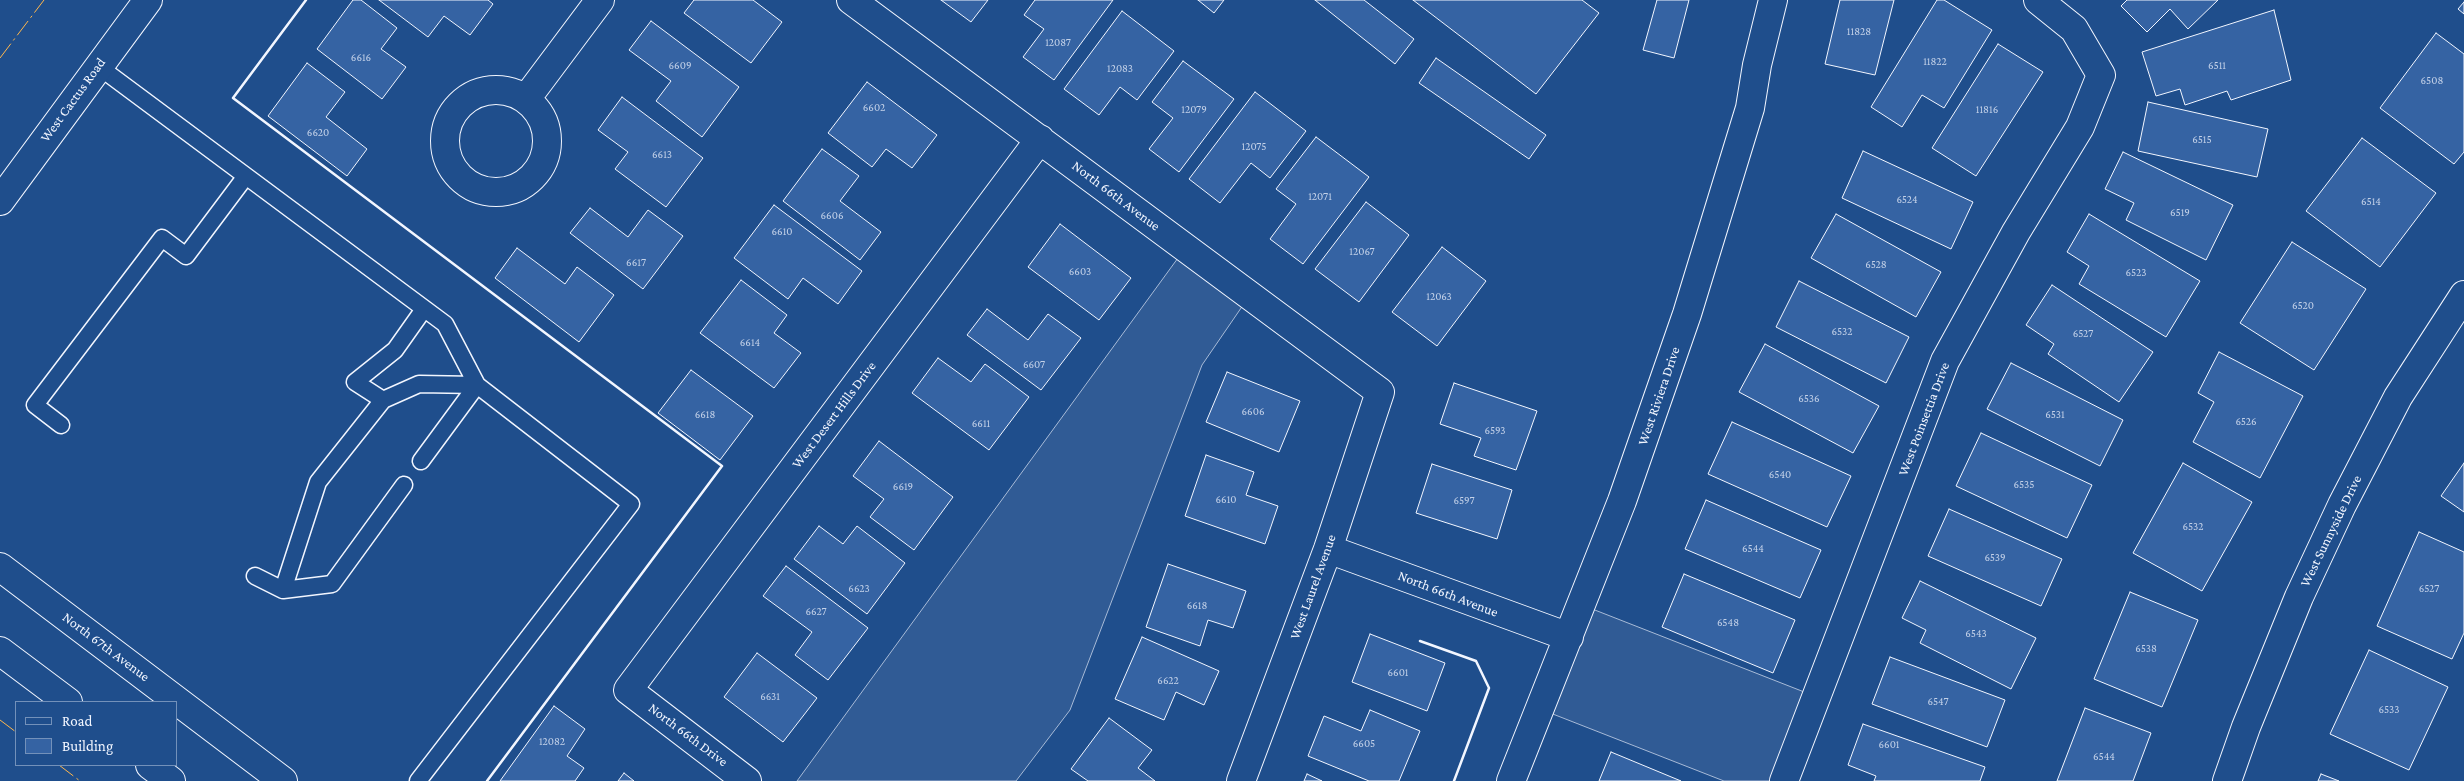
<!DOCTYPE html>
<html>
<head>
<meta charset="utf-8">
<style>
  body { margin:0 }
  #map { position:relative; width:2464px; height:781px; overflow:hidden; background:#1f4e8c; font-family:"Crimson Pro",serif }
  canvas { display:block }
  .legend { position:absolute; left:15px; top:701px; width:162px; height:65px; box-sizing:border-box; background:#1f4e8c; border:1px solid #7391ba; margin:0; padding:6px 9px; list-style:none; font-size:15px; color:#f2f6ff }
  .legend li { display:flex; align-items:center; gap:10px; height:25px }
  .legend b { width:25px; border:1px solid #7391ba }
</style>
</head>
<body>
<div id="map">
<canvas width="2464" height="781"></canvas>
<ul class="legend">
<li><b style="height:6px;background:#1f4e8c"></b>Road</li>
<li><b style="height:14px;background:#3563a3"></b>Building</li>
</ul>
</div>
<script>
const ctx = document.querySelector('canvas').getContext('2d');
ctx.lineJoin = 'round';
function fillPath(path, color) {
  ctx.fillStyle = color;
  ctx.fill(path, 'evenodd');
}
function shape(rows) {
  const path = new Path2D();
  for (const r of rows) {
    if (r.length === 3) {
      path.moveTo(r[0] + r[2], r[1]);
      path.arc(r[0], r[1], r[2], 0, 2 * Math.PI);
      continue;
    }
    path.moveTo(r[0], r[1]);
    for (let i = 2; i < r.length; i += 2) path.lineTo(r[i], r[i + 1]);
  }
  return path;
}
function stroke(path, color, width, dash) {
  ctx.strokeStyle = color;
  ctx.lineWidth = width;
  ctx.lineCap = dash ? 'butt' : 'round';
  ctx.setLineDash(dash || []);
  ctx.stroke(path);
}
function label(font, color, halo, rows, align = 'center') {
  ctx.font = font + ' "Crimson Pro",serif';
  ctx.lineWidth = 4;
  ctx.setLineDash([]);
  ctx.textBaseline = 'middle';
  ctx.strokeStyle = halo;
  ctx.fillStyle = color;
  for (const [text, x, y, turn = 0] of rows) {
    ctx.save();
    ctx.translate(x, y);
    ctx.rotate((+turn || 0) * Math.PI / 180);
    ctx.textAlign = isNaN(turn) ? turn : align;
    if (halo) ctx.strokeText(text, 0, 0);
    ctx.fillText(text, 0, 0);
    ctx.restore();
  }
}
const built = shape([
  [1186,247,1250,295,1202,365,1070,710,1016,781,797,781,1186,247],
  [1582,605,1817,697,1784,781,1724,781,1540,709,1582,605]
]);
const building = shape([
  [353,0,361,0,397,28,381,49,406,67,382,99,317,49,353,0],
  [379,0,488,0,493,4,470,35,444,16,428,37,379,0],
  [694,0,753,0,782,22,751,63,684,13,694,0],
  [941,0,988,0,971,22,941,0],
  [1035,0,1113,0,1054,80,1023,57,1044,29,1024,15,1035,0],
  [1198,0,1224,0,1214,13,1198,0],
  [1315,0,1364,0,1414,39,1395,64,1315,0],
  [1413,0,1582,0,1599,13,1536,94,1413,0],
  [1657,0,1689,0,1674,58,1643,50,1657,0],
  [1840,0,1894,0,1875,75,1825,64,1840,0],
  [1937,0,1944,0,1992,30,1944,108,1922,95,1902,127,1871,107,1937,0],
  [2127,0,2218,0,2188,29,2170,9,2147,32,2121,6,2127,0],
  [2464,2,2464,14,2458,9,2464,2],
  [2274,10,2291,80,2231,100,2227,91,2185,105,2180,89,2156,96,2142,52,2274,10],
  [1122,11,1174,51,1137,100,1120,87,1099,115,1064,89,1122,11],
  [651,21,739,87,702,137,656,101,671,81,629,50,651,21],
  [2436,33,2464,54,2464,152,2454,164,2380,108,2436,33],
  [1998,44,2043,72,1976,176,1932,148,1998,44],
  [1436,58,1546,135,1529,159,1419,83,1436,58],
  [1183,61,1234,99,1179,172,1149,149,1173,118,1152,102,1183,61],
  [307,63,345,92,326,117,367,149,347,176,268,116,307,63],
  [867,82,937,135,912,168,886,149,872,167,828,133,867,82],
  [1255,92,1306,131,1270,178,1251,163,1220,203,1189,179,1255,92],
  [622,97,703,158,666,207,615,169,628,152,598,130,622,97],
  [2148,102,2268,129,2257,177,2138,151,2148,102],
  [1316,137,1369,177,1303,264,1270,239,1296,204,1276,189,1316,137],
  [2362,138,2436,193,2380,267,2306,211,2362,138],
  [822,149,859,176,840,201,881,232,860,260,783,201,822,149],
  [1863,151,1973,202,1951,249,1842,198,1863,151],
  [2123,152,2233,205,2206,260,2126,220,2134,203,2105,189,2123,152],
  [1366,202,1409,235,1359,302,1315,269,1366,202],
  [774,205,862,271,838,304,803,278,788,299,734,258,774,205],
  [590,208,628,237,648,210,683,236,643,289,570,233,590,208],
  [1836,214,1941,272,1916,317,1811,258,1836,214],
  [2089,214,2200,281,2166,337,2079,284,2089,266,2067,252,2089,214],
  [1060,224,1131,278,1099,320,1028,267,1060,224],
  [2292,242,2366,289,2314,370,2240,323,2292,242],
  [1442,247,1486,281,1437,346,1392,312,1442,247],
  [517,248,565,284,577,267,614,295,579,342,495,278,517,248],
  [741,280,787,315,774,333,801,353,774,388,700,333,741,280],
  [1799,281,1909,337,1886,383,1776,327,1799,281],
  [2052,285,2153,352,2119,402,2048,354,2054,344,2026,325,2052,285],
  [987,309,1028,340,1048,314,1081,338,1041,390,967,335,987,309],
  [1765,344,1879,406,1853,453,1739,392,1765,344],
  [2219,352,2303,396,2260,478,2193,442,2214,402,2198,393,2219,352],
  [938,358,971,382,985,364,1029,397,989,450,912,393,938,358],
  [2011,363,2123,420,2100,466,1987,409,2011,363],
  [691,370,753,416,720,460,658,413,691,370],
  [1227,372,1300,401,1279,452,1206,422,1227,372],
  [1454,383,1537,411,1516,470,1474,456,1481,438,1440,424,1454,383],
  [1732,422,1851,476,1827,527,1708,474,1732,422],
  [1981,433,2092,485,2067,538,1956,486,1981,433],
  [879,441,953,497,914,550,870,517,884,499,853,476,879,441],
  [1206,455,1254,472,1246,495,1278,506,1265,544,1185,516,1206,455],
  [2183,463,2252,502,2202,591,2133,553,2183,463],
  [2464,463,2464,512,2441,496,2464,463],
  [1432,464,1512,490,1497,539,1416,513,1432,464],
  [1706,500,1821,550,1800,598,1685,549,1706,500],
  [1949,509,2062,559,2041,606,1928,556,1949,509],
  [819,526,843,544,857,526,905,563,867,614,794,559,819,526],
  [2419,532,2464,552,2464,633,2452,659,2377,626,2419,532],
  [1168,564,1246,591,1233,628,1208,620,1200,646,1146,627,1168,564],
  [786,566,868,628,828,680,795,655,812,632,763,596,786,566],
  [1684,574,1795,620,1773,673,1662,627,1684,574],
  [1920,581,2036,638,2011,689,1920,643,1926,630,1902,618,1920,581],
  [2130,592,2198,620,2162,707,2094,679,2130,592],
  [1370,634,1445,663,1427,711,1352,682,1370,634],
  [1142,637,1219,671,1204,705,1176,692,1164,720,1115,699,1142,637],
  [2369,650,2448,687,2409,770,2330,734,2369,650],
  [757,653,817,698,783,742,724,697,757,653],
  [1890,657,2005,700,1987,747,1872,704,1890,657],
  [554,706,585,729,567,756,584,768,575,781,500,781,554,706],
  [2085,708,2151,733,2133,781,2057,781,2085,708],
  [1370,710,1420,731,1399,781,1369,781,1308,756,1324,716,1361,731,1370,710],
  [1109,718,1152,750,1138,768,1155,781,1088,781,1071,769,1109,718],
  [1863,724,1985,767,1980,781,1874,781,1876,776,1848,765,1863,724],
  [1611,752,1681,781,1599,781,1611,752],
  [624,773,634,781,618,781,624,773],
  [1307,774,1322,781,1304,781,1307,774],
  [2321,774,2339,781,2318,781,2321,774]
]);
const service = shape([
  [98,66,445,324,477,385,631,504,418,781],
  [383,400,419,384,477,385],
  [61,425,35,405,162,238,186,256,246,176],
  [421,461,477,385],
  [255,576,283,590,332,584,404,485],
  [283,590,318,482,383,400,355,382,395,350,424,309]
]);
const minor = shape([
  [851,0,1380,392,1328,549,1241,781],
  [496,141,51],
  [526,99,600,0],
  [1328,549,1569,637],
  [747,781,628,690,1040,139],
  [1511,781,1622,501,1687,314,1750,108,1757,65,1773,0],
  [1784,781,1945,361,2016,232,2080,127,2101,75,2074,29,2038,0],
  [2227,781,2246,727,2299,597,2342,505,2398,397,2464,295]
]);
const secondary = shape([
  [0,201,148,0],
  [0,567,283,781],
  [0,651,68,702],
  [150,765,171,781]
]);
const wall = shape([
  [306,0,233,98,722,466,487,781],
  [1420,641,1476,661,1489,688,1454,781]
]);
const power = shape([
  [0,58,44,0],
  [0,720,16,732],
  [59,765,80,781]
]);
const numberNames = [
  ["11828",1859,32],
  ["12087",1058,43],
  ["6616",361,58],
  ["11822",1935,62],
  ["6609",680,66],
  ["6511",2217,66],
  ["12083",1120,69],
  ["6508",2432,81],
  ["6602",874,108],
  ["12079",1194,110],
  ["11816",1987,110],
  ["6620",318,133],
  ["6515",2202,140],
  ["12075",1254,147],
  ["6613",662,155],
  ["12071",1320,197],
  ["6524",1907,200],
  ["6514",2371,202],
  ["6519",2180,213],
  ["6606",832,216],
  ["6610",782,232],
  ["12067",1362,252],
  ["6617",636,263],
  ["6528",1876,265],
  ["6603",1080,272],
  ["6523",2136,273],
  ["12063",1439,297],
  ["6520",2303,306],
  ["6532",1842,332],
  ["6527",2083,334],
  ["6614",750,343],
  ["6607",1034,365],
  ["6536",1809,399],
  ["6606",1253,412],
  ["6618",705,415],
  ["6531",2055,415],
  ["6526",2246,422],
  ["6611",981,424],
  ["6593",1495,431],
  ["6540",1780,475],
  ["6535",2024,485],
  ["6619",903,487],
  ["6610",1226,500],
  ["6597",1464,501],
  ["6532",2193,527],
  ["6544",1753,549],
  ["6539",1995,558],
  ["6623",859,589],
  ["6527",2429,589],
  ["6618",1197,606],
  ["6627",816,612],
  ["6548",1728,623],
  ["6543",1976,634],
  ["6538",2146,649],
  ["6601",1398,673],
  ["6622",1168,681],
  ["6631",770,697],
  ["6547",1938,702],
  ["6533",2389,710],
  ["12082",552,742],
  ["6605",1364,744],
  ["6601",1889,745],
  ["6544",2104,757]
];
const streetNames = [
  ["West Cactus Road",73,100,-54],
  ["North 66th Avenue",1116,196,37],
  ["West Riviera Drive",1659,396,-71],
  ["West Desert Hills Drive",834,415,-53],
  ["West Poinsettia Drive",1924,419,-69],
  ["West Sunnyside Drive",2331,531,-64],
  ["West Laurel Avenue",1313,587,-70],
  ["North 66th Avenue",1448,594,21],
  ["North 67th Avenue",106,647,37],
  ["North 66th Drive",688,735,37]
];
fillPath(built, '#305b95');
stroke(built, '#a8bbd7', 1);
fillPath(building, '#3563a3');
stroke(building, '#f2f6ff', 1);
stroke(service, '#f2f6ff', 19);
stroke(minor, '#f2f6ff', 30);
stroke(secondary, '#f2f6ff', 30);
stroke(service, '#1f4e8c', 16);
stroke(minor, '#1f4e8c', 28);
stroke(secondary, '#1f4e8c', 28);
stroke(wall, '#f2f6ff', 2.5);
stroke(power, '#ffb74d', 1, [18, 4, 2.5, 4]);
label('11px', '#c3d1e8', null, numberNames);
label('14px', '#f2f6ff', '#1f4e8c', streetNames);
</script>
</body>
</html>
